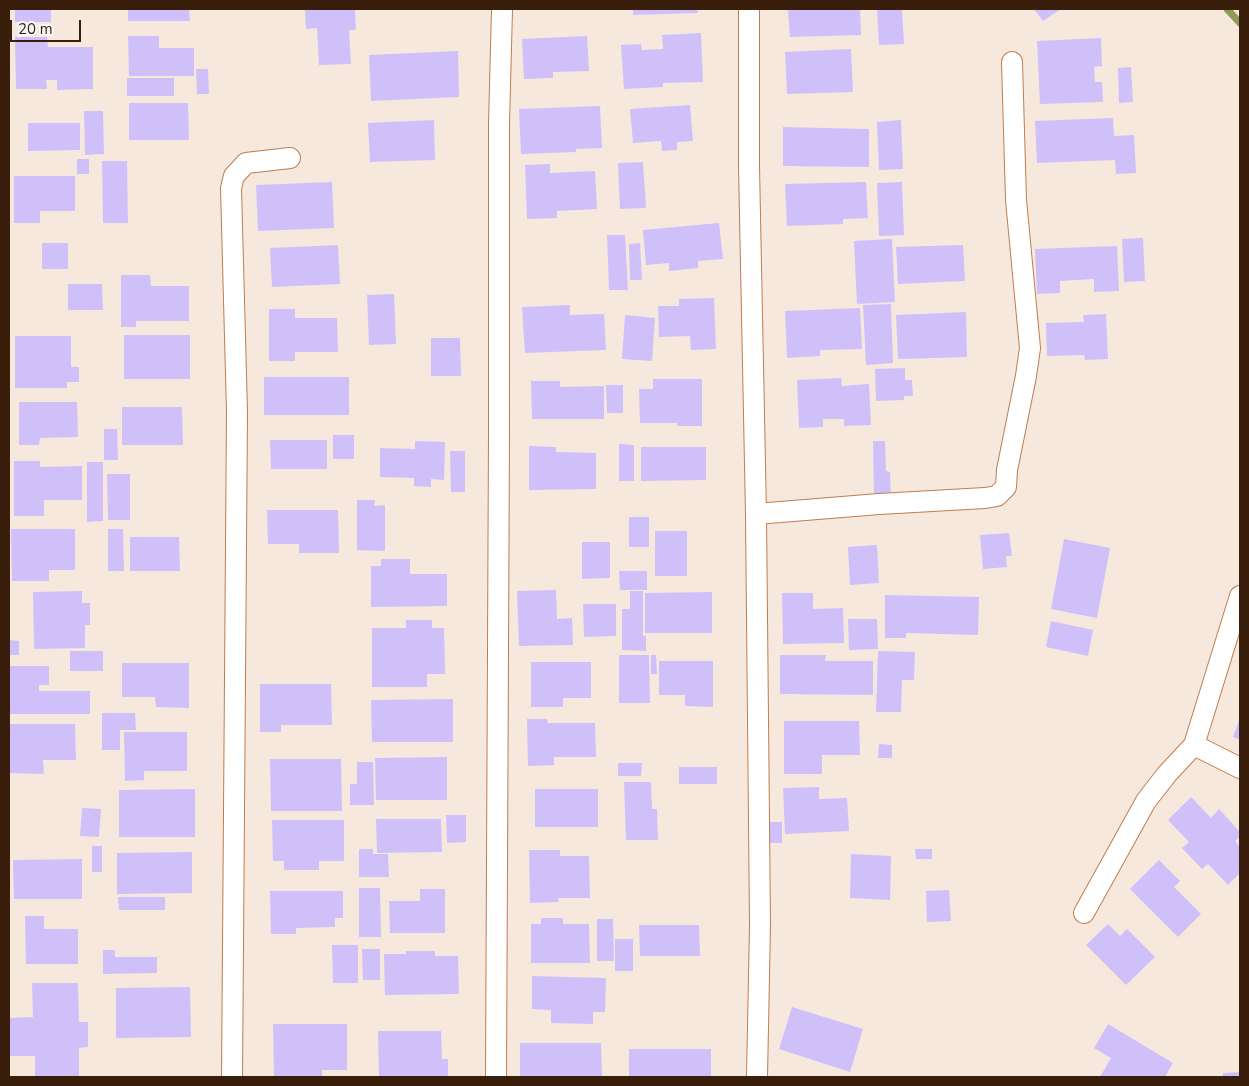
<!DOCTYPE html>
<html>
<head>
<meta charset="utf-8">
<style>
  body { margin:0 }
  #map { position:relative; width:1249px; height:1086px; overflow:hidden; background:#f7e8de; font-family:"Nunito Sans",sans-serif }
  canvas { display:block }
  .frame { position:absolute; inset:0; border:10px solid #391f0b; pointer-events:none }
  .scale { position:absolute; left:10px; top:20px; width:71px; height:22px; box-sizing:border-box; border:2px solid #391f0b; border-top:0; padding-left:6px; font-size:15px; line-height:18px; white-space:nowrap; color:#391f0b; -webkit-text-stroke:4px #f8f8f8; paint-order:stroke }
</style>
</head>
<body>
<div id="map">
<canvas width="1249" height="1086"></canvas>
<div class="frame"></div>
<div class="scale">20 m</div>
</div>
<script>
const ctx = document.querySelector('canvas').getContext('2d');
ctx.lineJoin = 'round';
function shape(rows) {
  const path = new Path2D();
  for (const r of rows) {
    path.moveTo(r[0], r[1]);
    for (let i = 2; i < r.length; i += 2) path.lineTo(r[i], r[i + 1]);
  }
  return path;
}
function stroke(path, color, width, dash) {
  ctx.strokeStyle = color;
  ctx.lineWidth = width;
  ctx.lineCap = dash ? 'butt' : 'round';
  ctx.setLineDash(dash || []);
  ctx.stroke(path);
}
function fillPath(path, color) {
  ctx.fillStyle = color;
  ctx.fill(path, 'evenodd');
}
const stream = shape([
  [1227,9,1240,23]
]);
const building = shape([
  [15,9,51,9,51,22,15,22],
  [128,9,189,9,190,21,128,21],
  [305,9,355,9,356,30,349,30,351,64,319,65,317,28,306,29],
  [633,9,697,9,698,13,633,15],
  [788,9,860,9,861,35,790,37],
  [877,9,902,9,904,44,879,45],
  [1034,9,1061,9,1043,21],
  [701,33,703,82,663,83,663,87,624,89,621,45,641,44,642,50,663,49,662,35],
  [128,36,159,36,159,48,194,48,194,76,129,76],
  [587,36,589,71,553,72,553,78,524,79,522,39],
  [15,37,47,37,48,47,93,47,93,89,57,90,57,80,46,80,47,89,16,89],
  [1101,38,1102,66,1094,67,1095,82,1102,82,1103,102,1040,104,1037,41],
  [851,49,853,92,787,94,785,52],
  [458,51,459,97,371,101,369,55],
  [1131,67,1133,102,1119,103,1118,68],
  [196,69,208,69,209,94,197,94],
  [127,78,174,78,174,96,127,96],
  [129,103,188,103,189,140,129,140],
  [690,105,693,141,677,142,677,150,662,151,661,141,633,143,630,109],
  [600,106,602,148,576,149,576,152,521,154,519,109],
  [84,111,103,111,104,154,85,155],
  [1113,118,1114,136,1134,135,1136,173,1116,174,1115,160,1037,163,1035,121],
  [434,120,435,160,370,162,368,123],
  [901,120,903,169,879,170,877,122],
  [28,123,80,123,80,150,28,151],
  [783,127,869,129,869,167,783,166],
  [77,159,89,159,89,174,77,174],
  [102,161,127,161,128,223,103,223],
  [643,162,646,208,620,209,618,163],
  [550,164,550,173,595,171,597,209,557,211,557,218,527,219,525,165],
  [14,176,75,176,75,211,40,211,40,223,14,223],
  [332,182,334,228,258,231,256,185],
  [866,182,868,218,843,219,843,224,787,226,785,184],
  [902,182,904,235,879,236,877,183],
  [719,223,723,259,698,261,698,268,669,271,669,263,646,265,643,230],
  [607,235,625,235,628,290,609,290],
  [1143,238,1145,281,1124,282,1122,239],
  [892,239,895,302,857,304,854,241],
  [42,243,68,243,68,269,42,269],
  [640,243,642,280,630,280,629,244],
  [338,245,340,284,272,287,270,248],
  [963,245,965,281,898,284,896,247],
  [1117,246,1119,291,1094,292,1094,279,1060,281,1060,293,1037,294,1035,249],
  [121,275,150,275,151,286,189,286,189,321,136,321,136,327,121,327],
  [68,284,102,284,103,310,68,310],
  [394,294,396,344,369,345,367,295],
  [714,298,716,349,691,350,690,336,659,337,658,306,679,306,679,299],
  [891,304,893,363,866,365,863,305],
  [570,305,570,315,604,314,606,350,525,353,522,307],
  [860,308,862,349,820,350,820,356,787,358,785,311],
  [269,309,295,309,295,318,337,318,338,352,295,352,295,361,269,361],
  [966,312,967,357,898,359,896,315],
  [1106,314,1108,359,1085,360,1084,355,1047,356,1046,323,1084,322,1083,315],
  [625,315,655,318,652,361,622,359],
  [124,335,190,335,190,379,124,379],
  [15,336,71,336,71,367,79,367,79,382,67,382,67,388,15,388],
  [431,338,460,338,461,376,431,376],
  [905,368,905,380,912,380,913,396,904,396,904,400,876,401,875,369],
  [264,377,349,377,349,415,264,415],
  [841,378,842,386,869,384,871,425,844,426,844,419,823,419,823,427,799,428,797,380],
  [653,379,702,379,702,426,677,426,677,423,640,423,639,389,653,389],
  [531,381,560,381,560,387,604,386,604,419,532,419],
  [606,385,623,385,623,413,607,413],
  [19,402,77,402,78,437,40,438,39,445,19,445],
  [122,407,182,407,183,445,122,445],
  [104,429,117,429,118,460,104,460],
  [333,435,354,435,354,459,333,459],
  [270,440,327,440,327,469,271,469],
  [415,441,445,442,444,480,431,479,431,487,414,486,414,478,380,477,380,448,415,449],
  [873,441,885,441,886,471,890,472,891,497,874,497],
  [619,444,634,445,634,481,619,481],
  [529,446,556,447,556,452,596,453,596,489,529,490],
  [641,447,706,447,706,480,641,481],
  [450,451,465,451,465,492,451,492],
  [14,461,40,461,40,467,82,466,82,500,44,500,44,516,14,516],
  [87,462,103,462,103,521,87,522],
  [107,474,130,474,130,520,108,520],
  [357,500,375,500,374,506,385,505,385,551,357,550],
  [267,510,338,510,339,553,299,553,299,544,268,544],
  [629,517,649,517,649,547,629,547],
  [11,529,75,529,75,570,49,570,49,581,12,581],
  [108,529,123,529,124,571,108,571],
  [655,531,687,531,687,576,655,576],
  [1009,533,1012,556,1006,556,1007,567,983,569,980,535],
  [130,537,179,537,180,571,130,571],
  [1064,539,1110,548,1097,618,1051,609],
  [582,542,610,542,610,578,582,579],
  [877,545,879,583,850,585,848,547],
  [381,559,410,559,410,574,447,574,447,606,371,607,371,566,381,566],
  [619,571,647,571,647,590,620,590],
  [556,590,557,619,572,618,573,645,519,646,517,591],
  [82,591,82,603,90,603,90,625,85,625,85,648,34,649,33,592],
  [630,591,643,591,643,636,646,636,646,651,622,650,622,609,630,609],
  [712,592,712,633,645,633,645,593],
  [782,593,813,593,813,609,843,608,844,643,783,644],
  [885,595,979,597,978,635,906,633,906,638,885,638],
  [583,604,616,604,616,636,584,637],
  [848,619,877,619,878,649,849,650],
  [406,620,432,620,432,628,444,628,445,674,427,674,427,687,372,687,372,628,406,628],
  [1051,621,1093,630,1088,656,1046,647],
  [9,640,19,641,19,655,9,655],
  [70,651,103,651,103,671,70,671],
  [878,651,915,652,914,680,902,680,901,712,876,712],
  [619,655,649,655,650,703,619,703],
  [651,655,656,655,657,674,651,674],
  [780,655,826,655,825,661,873,661,873,695,780,694],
  [659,661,713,661,713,707,685,706,685,695,659,695],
  [531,662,591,662,591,698,563,698,563,707,531,707],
  [122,663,189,663,189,708,156,707,155,697,122,697],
  [9,666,49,666,49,685,39,685,39,691,90,691,90,714,9,714],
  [260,684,331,684,332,725,281,725,281,732,260,732],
  [453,699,453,742,372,742,371,700],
  [102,713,135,713,136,730,120,730,120,750,102,750],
  [1240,718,1240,740,1233,737],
  [527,719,547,719,548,723,595,723,596,757,554,757,554,765,528,766],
  [784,721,859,721,860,755,822,755,822,774,784,774],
  [9,724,75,724,76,760,43,760,44,774,9,773],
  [124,732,187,732,187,771,144,771,144,780,125,781],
  [879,744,892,745,892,758,878,758],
  [447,757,447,800,376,800,375,758],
  [270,759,341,759,342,811,271,811],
  [357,762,373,762,374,805,350,805,350,784,357,784],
  [618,763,642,763,641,776,618,776],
  [679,767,717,767,717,784,679,784],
  [624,782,651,782,652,809,657,809,658,840,626,840],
  [819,787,819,799,847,798,849,831,785,834,783,788],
  [195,789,195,837,119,837,119,790],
  [535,789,598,789,598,827,535,827],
  [1191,797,1211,818,1219,809,1240,832,1240,837,1235,841,1240,847,1240,873,1228,885,1208,864,1202,869,1182,848,1189,842,1168,820],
  [82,808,101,809,99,837,80,836],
  [446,815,466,815,466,842,447,843],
  [376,819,441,819,442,852,377,853],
  [272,820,344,820,344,861,319,861,319,870,284,870,284,861,273,861],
  [769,822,782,822,782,843,769,843],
  [92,846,102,846,102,872,92,872],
  [359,849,373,849,373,854,388,854,389,877,359,877],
  [915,849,932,849,932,859,916,859],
  [529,850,560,850,560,856,589,856,590,898,558,898,559,902,530,903],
  [192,852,192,893,117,894,117,853],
  [851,854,891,856,890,900,850,898],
  [82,859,82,899,14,899,13,860],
  [1159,860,1180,881,1174,887,1201,914,1178,937,1130,889],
  [359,888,380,888,381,937,359,937],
  [420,889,445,889,445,933,390,933,389,901,420,901],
  [949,890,951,921,927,922,926,891],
  [270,891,343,891,343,918,335,918,335,927,296,928,296,934,271,934],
  [118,897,165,897,165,910,119,910],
  [25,916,44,916,44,929,78,929,78,964,26,964],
  [541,918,563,918,563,924,589,924,590,963,531,963,531,924,541,924],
  [597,919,613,919,614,961,597,961],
  [1108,924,1120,936,1127,929,1155,957,1126,985,1086,945],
  [639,925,699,925,700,956,640,956],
  [615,939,633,939,633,971,615,971],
  [332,945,358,945,358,983,333,983],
  [362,949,380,949,380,980,363,980],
  [103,950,115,950,115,957,157,957,157,973,103,974],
  [406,951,435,951,435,956,458,956,459,994,385,995,384,954,406,954],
  [532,976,606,978,605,1012,593,1012,593,1024,551,1023,551,1010,532,1009],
  [32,983,78,983,79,1022,88,1022,88,1047,79,1048,79,1077,35,1077,35,1056,10,1056,9,1018,33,1017],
  [190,987,191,1037,116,1038,116,988],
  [792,1007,863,1029,850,1072,779,1049],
  [273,1024,347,1024,347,1070,322,1070,322,1077,274,1077],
  [1108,1024,1173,1063,1165,1077,1100,1077,1111,1058,1094,1048],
  [378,1031,441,1031,442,1059,448,1059,448,1077,379,1077],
  [520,1043,601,1043,602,1077,520,1077],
  [629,1049,711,1049,711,1077,629,1077],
  [1240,1072,1240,1077,1223,1077,1223,1073]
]);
const street = shape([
  [749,9,749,166,756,514,760,925,757,1077],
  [756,514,879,504,985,498,997,496,1006,487,1007,470,1026,376,1030,348,1016,200,1012,62],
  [1194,745,1240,768],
  [1084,913,1146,801,1167,774,1194,745,1240,596],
  [232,1077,237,412,231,188,234,176,246,163,290,158],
  [496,1077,499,436,499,124,502,9]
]);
stroke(stream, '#909b58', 7);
fillPath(building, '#cfc0fa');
stroke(street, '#be7d4d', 22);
stroke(street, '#fff', 20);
</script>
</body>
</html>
